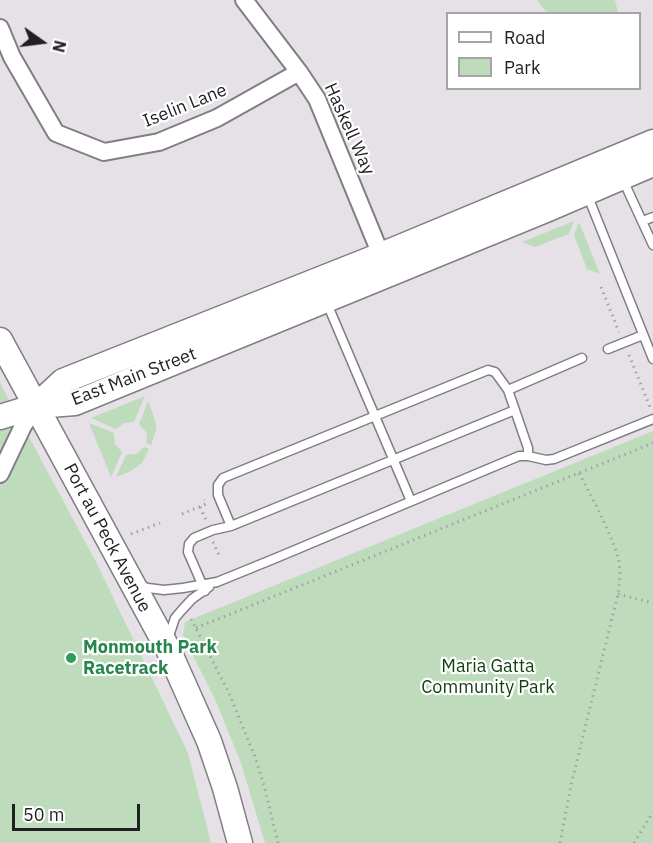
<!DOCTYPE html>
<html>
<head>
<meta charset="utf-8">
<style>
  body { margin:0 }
  #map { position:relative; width:653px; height:843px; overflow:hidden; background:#e5e1e7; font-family:"IBM Plex Sans",sans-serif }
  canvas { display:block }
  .legend { position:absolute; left:446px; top:12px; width:195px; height:78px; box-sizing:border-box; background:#fff; border:2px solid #a6a5a6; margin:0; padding:8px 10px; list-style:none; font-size:18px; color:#201f21 }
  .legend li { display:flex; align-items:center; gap:12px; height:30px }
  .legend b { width:30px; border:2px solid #a6a5a6 }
  .north { position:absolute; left:12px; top:12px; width:60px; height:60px; -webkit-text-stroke:4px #fff; paint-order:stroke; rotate:104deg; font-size:16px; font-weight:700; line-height:24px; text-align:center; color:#201f21 }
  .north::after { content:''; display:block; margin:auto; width:21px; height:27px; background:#201f21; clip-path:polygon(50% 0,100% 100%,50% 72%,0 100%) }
  .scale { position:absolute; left:12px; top:804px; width:128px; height:27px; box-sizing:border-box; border:3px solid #201f21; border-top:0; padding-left:8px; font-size:18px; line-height:21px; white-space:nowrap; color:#201f21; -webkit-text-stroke:4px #fff; paint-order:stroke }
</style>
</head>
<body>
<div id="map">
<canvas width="653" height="843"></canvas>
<ul class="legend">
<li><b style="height:8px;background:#fff"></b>Road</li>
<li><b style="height:16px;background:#bedcbc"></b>Park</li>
</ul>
<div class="north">N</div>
<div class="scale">50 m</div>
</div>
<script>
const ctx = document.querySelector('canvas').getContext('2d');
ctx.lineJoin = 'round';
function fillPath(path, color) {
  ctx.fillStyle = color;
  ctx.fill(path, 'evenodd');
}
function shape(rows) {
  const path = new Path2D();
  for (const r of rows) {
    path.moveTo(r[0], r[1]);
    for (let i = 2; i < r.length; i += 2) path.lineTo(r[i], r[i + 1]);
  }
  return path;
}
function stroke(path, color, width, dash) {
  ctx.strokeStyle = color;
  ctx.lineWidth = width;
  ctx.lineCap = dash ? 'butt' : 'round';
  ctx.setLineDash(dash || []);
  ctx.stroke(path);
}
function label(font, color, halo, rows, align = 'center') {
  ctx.font = font + ' "IBM Plex Sans",sans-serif';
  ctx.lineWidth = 4.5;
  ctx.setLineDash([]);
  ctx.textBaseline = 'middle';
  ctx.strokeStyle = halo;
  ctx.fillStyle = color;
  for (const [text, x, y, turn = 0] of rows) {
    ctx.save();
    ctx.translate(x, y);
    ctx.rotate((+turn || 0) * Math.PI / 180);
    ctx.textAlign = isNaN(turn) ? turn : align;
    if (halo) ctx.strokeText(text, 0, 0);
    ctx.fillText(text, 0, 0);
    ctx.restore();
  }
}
const green = shape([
  [537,0,615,0,618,13,547,13],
  [574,221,569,234,535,247,522,242],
  [579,222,600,274,587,269,574,235],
  [0,383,96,562,188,753,211,843,0,843],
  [145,396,134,422,124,423,116,429,91,418],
  [148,401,154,417,156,426,156,430,151,445,146,443,147,438,146,432,139,424],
  [89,423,114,433,115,444,122,452,111,477],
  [653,431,653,843,265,843,241,763,215,699,183,636,185,622],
  [144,447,149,449,142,463,131,471,116,477,126,455,136,454]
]);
const path = shape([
  [601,287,619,332],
  [629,355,650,407],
  [200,507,207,522],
  [182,514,206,504,204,500],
  [131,534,160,523],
  [213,542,219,555],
  [618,594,653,603],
  [191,619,229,693,255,757,265,789,278,843],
  [196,628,653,443],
  [560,843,571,785,618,594,620,575,619,562,615,547,599,511,579,473],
  [634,843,653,812]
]);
const lane = shape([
  [623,180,653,245],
  [587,194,653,359],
  [643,221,653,217],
  [326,301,411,501],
  [608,349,643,335],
  [508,390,582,358],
  [231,526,218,495,218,485,223,478,488,370,495,372,508,390,528,448,528,456],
  [139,585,148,588,164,590,183,588,217,582,276,558,519,456,528,456,546,460,554,459,653,419],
  [205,591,188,552,189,544,194,538,213,530,231,526,515,410],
  [168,639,175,618,181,611,192,599,209,587]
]);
const street = shape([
  [244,0,299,72,317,99,381,255],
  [0,28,12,57,56,133,104,152,159,142,217,118,299,72],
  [0,474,23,426,36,406]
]);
const secondary = shape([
  [0,340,168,649,209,741,225,788,240,843],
  [36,406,63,381,381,255,653,142],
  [0,417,36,406,75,403,546,210,653,164]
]);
const markers = [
  [71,658,6,"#2e9e5b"]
];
const streetNames = [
  ["Iselin Lane",185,106,-22],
  ["Haskell Way",349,129,66],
  ["East Main Street",134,377,-21],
  ["Port au Peck Avenue",107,538,62]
];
const leisureNames = [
  ["Monmouth Park",83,648],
  ["Racetrack",83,669]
];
const parkNames = [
  ["Maria Gatta",488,667],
  ["Community Park",488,688]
];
fillPath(green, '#bedcbc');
stroke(lane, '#817e83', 11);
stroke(street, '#817e83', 20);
stroke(secondary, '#817e83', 27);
stroke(path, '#a4a1a6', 3, [1.5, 4.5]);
stroke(lane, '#fff', 8);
stroke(street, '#fff', 16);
stroke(secondary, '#fff', 24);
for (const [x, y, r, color] of markers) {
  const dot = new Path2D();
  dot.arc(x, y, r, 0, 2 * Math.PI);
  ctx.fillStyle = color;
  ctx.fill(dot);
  stroke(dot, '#fff', 2);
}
label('18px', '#201f21', '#fff', streetNames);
label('bold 18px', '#27864d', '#fff', leisureNames, 'left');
label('18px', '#124012', '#fff', parkNames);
</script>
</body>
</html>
